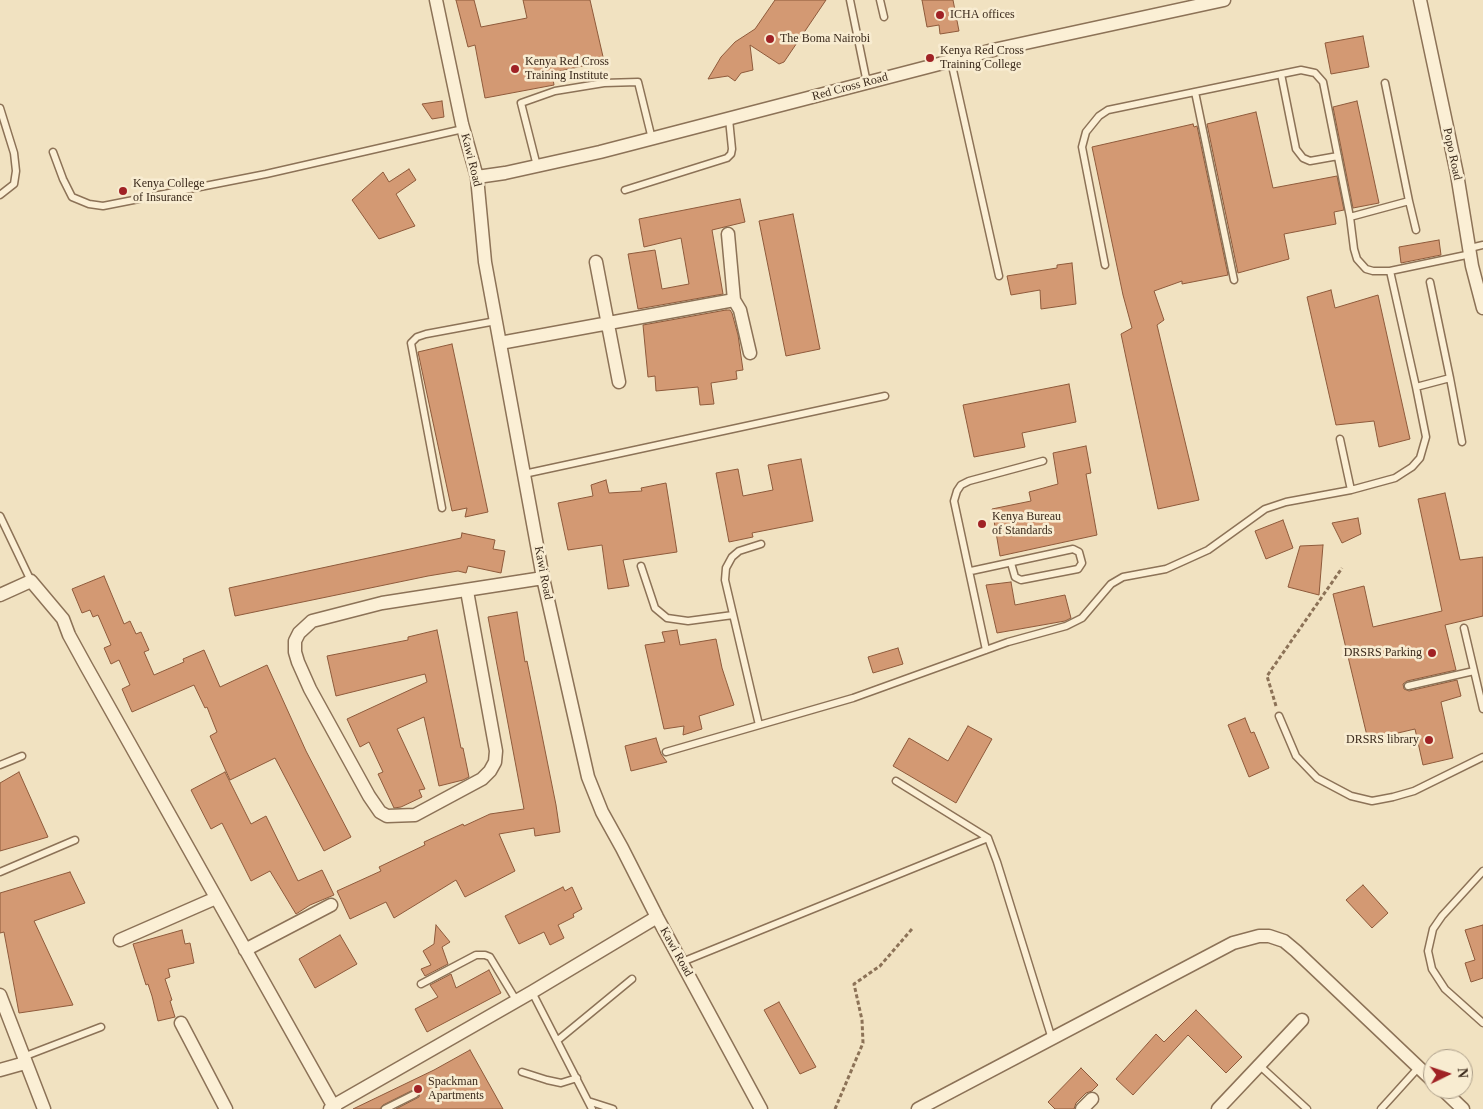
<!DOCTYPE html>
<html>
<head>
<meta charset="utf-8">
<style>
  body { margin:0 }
  #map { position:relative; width:1483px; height:1109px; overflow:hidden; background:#f1e2c1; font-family:"Times New Roman",serif }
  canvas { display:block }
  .north { position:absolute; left:1423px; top:1049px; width:50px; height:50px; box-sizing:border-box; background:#f8ecd1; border:1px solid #ac9e89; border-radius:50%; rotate:86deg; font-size:14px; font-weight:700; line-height:20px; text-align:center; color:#3b2a1c }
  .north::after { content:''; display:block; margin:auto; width:18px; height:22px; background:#a02225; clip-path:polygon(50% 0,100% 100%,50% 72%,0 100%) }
</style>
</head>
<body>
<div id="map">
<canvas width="1483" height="1109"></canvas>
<div class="north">N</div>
</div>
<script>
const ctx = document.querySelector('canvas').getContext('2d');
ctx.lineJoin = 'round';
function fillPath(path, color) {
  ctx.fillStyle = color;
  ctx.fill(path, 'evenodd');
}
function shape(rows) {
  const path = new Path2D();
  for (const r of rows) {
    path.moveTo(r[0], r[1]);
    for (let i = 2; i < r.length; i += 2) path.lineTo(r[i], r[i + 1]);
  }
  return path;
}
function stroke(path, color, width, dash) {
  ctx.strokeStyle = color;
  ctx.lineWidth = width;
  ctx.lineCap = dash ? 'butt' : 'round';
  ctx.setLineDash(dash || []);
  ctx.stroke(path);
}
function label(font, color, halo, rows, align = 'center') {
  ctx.font = font + ' "Times New Roman",serif';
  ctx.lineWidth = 5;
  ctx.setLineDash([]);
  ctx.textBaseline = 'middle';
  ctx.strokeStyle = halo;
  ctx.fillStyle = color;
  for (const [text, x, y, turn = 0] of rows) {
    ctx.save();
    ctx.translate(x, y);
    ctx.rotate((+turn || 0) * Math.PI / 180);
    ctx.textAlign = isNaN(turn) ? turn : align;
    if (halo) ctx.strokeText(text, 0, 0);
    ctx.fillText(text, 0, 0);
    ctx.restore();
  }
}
const building = shape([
  [456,0,474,0,481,27,527,18,523,0,590,0,604,61,552,73,554,85,485,98,475,45,468,47,456,0],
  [775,0,826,0,784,62,779,64,750,45,753,70,741,73,735,81,728,76,708,79,721,57,735,42,755,29,775,0],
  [922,0,953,0,959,31,940,34,939,25,927,27,922,0],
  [1363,36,1369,67,1331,74,1325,43,1363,36],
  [442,101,444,117,432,119,422,104,442,101],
  [1357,101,1379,203,1353,208,1333,107,1357,101],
  [1256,112,1273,188,1337,176,1344,210,1334,212,1336,224,1284,234,1289,259,1238,273,1207,124,1256,112],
  [1193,124,1194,127,1197,126,1228,275,1182,284,1182,281,1154,291,1164,320,1157,325,1199,500,1158,509,1121,334,1132,328,1123,295,1092,147,1193,124],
  [409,169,416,180,396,194,415,226,379,239,352,200,383,172,389,182,409,169],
  [740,199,745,222,712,230,723,294,638,309,628,254,655,250,662,289,689,284,681,238,644,247,639,219,740,199],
  [793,214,820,349,786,356,759,221,793,214],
  [1439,240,1441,255,1401,263,1399,247,1439,240],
  [1072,263,1076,304,1041,309,1040,290,1011,295,1007,276,1057,268,1057,265,1072,263],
  [1331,290,1335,308,1378,295,1410,439,1379,447,1374,421,1336,425,1307,297,1331,290],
  [726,310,730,310,732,313,738,335,743,370,736,371,737,379,711,383,714,404,700,405,698,387,656,391,655,376,648,377,643,325,726,310],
  [452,344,488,512,465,517,467,508,452,511,418,352,452,344],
  [1069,384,1076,422,1022,433,1025,447,974,457,963,405,1069,384],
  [1086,446,1091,473,1086,474,1097,535,1000,556,992,509,1031,501,1029,492,1058,484,1053,453,1086,446],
  [801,459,813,521,752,533,753,537,729,542,716,473,738,469,743,496,773,490,768,465,801,459],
  [606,480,609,493,642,491,641,488,666,483,677,552,623,560,629,586,608,589,602,545,568,550,558,503,593,496,591,485,606,480],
  [1445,493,1460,560,1483,557,1483,616,1445,625,1456,670,1407,681,1403,684,1404,689,1409,691,1457,680,1461,696,1441,702,1453,758,1423,765,1415,729,1368,740,1333,594,1364,586,1373,627,1442,611,1418,499,1445,493],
  [1358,518,1361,534,1342,543,1332,523,1358,518],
  [1283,520,1293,548,1266,559,1255,531,1283,520],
  [462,533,495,540,493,549,505,551,501,573,468,566,466,573,458,571,428,576,235,616,229,588,461,538,462,533],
  [1323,545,1319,595,1288,587,1300,546,1323,545],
  [104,576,124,624,130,621,136,634,141,632,149,650,144,652,154,675,184,662,183,659,204,650,220,687,267,665,306,751,351,837,324,851,275,758,230,780,210,736,217,732,207,707,205,708,194,685,132,712,122,689,130,685,119,660,111,664,104,648,111,645,98,615,93,617,90,610,82,613,72,589,104,576],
  [1011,582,1015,605,1065,595,1071,618,1065,621,997,633,986,585,1011,582],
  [517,612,525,662,527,661,556,805,560,832,535,836,534,828,499,834,515,871,465,897,456,880,394,918,386,902,350,919,337,891,381,871,379,867,425,845,424,842,463,824,464,826,490,814,524,809,488,617,517,612],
  [437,630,461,748,463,748,469,777,463,780,439,786,424,717,397,729,425,789,419,790,422,797,401,807,394,808,378,774,383,772,369,742,360,747,347,719,427,682,425,674,336,696,327,656,408,640,408,637,437,630],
  [677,630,680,645,716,639,722,668,734,705,699,716,702,729,683,735,684,726,664,729,645,645,665,642,662,632,677,630],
  [898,648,903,664,873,673,868,657,898,648],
  [1245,718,1251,733,1254,732,1269,768,1249,777,1228,725,1245,718],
  [968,726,992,739,956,803,893,766,909,738,948,761,968,726],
  [656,738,661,754,667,762,631,771,625,746,656,738],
  [19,772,48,837,0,851,0,783,19,772],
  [225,772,251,824,266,816,298,881,322,870,334,895,310,905,296,914,270,871,251,881,222,823,211,829,191,790,225,772],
  [70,872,85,903,34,921,73,1005,19,1013,4,932,0,933,0,893,70,872],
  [1363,885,1388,913,1372,928,1346,900,1363,885],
  [563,887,565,891,572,887,582,909,573,914,574,917,558,925,564,938,550,945,544,932,519,944,505,916,563,887],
  [436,925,450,942,442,947,448,964,425,976,421,969,431,965,423,951,434,944,436,925],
  [1483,925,1483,978,1471,982,1465,963,1475,960,1465,930,1483,925],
  [182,930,185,944,190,943,194,963,168,969,170,977,165,979,172,1000,170,1001,175,1017,158,1021,152,996,148,984,146,985,133,944,182,930],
  [340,935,357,964,315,988,299,959,340,935],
  [489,970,501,993,427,1032,415,1009,438,997,430,985,451,974,456,988,489,970],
  [779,1002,816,1067,800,1074,764,1010,779,1002],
  [1196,1010,1242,1057,1226,1073,1188,1035,1133,1095,1116,1079,1156,1034,1164,1042,1196,1010],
  [470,1050,503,1109,396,1109,419,1097,420,1092,415,1089,383,1105,380,1109,353,1109,434,1070,470,1050],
  [1081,1068,1098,1085,1092,1091,1086,1093,1076,1103,1074,1109,1055,1109,1048,1102,1081,1068]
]);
const path = shape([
  [1276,706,1267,676,1342,568],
  [835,1109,863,1043,862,1020,854,984,880,966,912,929]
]);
const lane = shape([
  [850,0,867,83],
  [880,0,884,17],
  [951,61,999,276],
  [1281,74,1296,149,1303,158,1310,161,1338,156],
  [1195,92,1234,280],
  [0,108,14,153,16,171,14,184,0,195],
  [53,152,63,179,72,197,89,204,103,206,266,174,463,129],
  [537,166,521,103,555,91,604,83,638,82,652,139],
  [625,190,727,158,731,154,732,149,729,119],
  [1409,201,1416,230],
  [1470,248,1483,245],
  [1105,265,1082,147,1086,132,1099,116,1108,110,1301,70,1315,73,1323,82,1350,217],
  [1390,271,1471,254],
  [1430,282,1450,378],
  [1416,387,1450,378,1462,442],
  [1340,439,1351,490],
  [524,474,885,396],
  [442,508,411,343,417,337,426,334,496,321],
  [0,516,31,581],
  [641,566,655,608,667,618,688,621,733,615],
  [971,571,1073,549,1079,552,1082,563,1078,569,1021,580,1015,577,1011,563],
  [1464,628,1483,709],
  [986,650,954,501,957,491,961,485,969,481,1043,461],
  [1408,686,1474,671],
  [1279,716,1296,756,1317,778,1351,796,1372,801,1393,797,1414,791,1483,757],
  [759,725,725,580,726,568,732,557,739,551,761,544],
  [666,752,853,698,1008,642,1066,626,1082,618,1111,584,1123,577,1166,569,1208,550,1265,509,1286,502,1351,490,1395,478,1412,467,1420,458,1426,437,1416,387,1390,271,1373,271,1366,269,1357,259,1354,249,1350,217,1409,201,1385,83],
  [0,765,22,756],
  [896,781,988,838,997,862,1052,1039],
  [1483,871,1442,916,1433,929,1428,951,1432,969,1445,989,1483,1023],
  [0,872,75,840],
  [682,962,988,838],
  [421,984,476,955,485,955,490,957,516,1000],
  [532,992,592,1109],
  [558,1040,632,979],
  [23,1057,101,1027],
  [1259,1065,1307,1109],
  [522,1072,547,1080,561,1083,577,1078],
  [588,1101,613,1109],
  [385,1109,415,1094],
  [1381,1109,1419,1067]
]);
const street = shape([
  [436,0,462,124,477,177,485,262,543,578,588,777,602,812,622,848,657,917,761,1109],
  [1420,0,1457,174,1472,266,1483,308],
  [477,177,505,173,600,152,993,50,1224,0],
  [728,234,734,300,740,310,750,353],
  [596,262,619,382],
  [500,343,734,300],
  [467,591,496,751,495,762,490,771,482,779,415,815,387,816,380,812,369,796,310,689,298,662,295,652,295,641,299,633,312,621,382,603,543,578],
  [0,595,31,581,63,619,69,635,86,666,335,1109],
  [120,940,216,898],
  [245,950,331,905],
  [0,995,44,1109],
  [181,1023,226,1109],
  [0,1070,25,1063],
  [1442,1089,1463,1109],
  [330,1109,333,1106,532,992,657,917],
  [918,1109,1233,943,1259,936,1269,936,1284,941,1296,951,1433,1081],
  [1082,1109,1092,1099],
  [1218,1109,1302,1020]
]);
const markers = [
  [940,15,5,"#a02225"],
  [770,39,5,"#a02225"],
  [930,58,5,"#a02225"],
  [515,69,5,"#a02225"],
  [123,191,5,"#a02225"],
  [982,524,5,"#a02225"],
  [1432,653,5,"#a02225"],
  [1429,740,5,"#a02225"],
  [418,1089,5,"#a02225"]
];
const poiNames = [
  ["ICHA offices",950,15],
  ["The Boma Nairobi",780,39],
  ["Kenya Red Cross",940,51],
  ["Training College",940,65],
  ["Kenya Red Cross",525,62],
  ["Training Institute",525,76],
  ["Kenya College",133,184],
  ["of Insurance",133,198],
  ["Kenya Bureau",992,517],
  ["of Standards",992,531],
  ["DRSRS Parking",1422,653,"right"],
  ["DRSRS library",1419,740,"right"],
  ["Spackman",428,1082],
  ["Apartments",428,1096]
];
const streetNames = [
  ["Red Cross Road",850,87,-15],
  ["Popo Road",1452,154,78],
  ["Kawi Road",471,160,76],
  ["Kawi Road",543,573,79],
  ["Kawi Road",676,952,61]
];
fillPath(building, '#d39973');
stroke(building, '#8e5a3b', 1);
stroke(lane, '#8c7257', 9);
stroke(street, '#8c7257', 15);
stroke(path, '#8c7257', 3, [4, 2.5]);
stroke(lane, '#fbefd5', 6);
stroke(street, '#fbefd5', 12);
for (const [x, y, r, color] of markers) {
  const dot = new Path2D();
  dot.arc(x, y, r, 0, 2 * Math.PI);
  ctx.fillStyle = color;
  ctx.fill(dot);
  stroke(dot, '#f8ecd1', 2);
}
label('12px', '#3b2a1c', '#f8ecd1', poiNames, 'left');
label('12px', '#3b2a1c', '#f8ecd1', streetNames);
</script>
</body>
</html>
